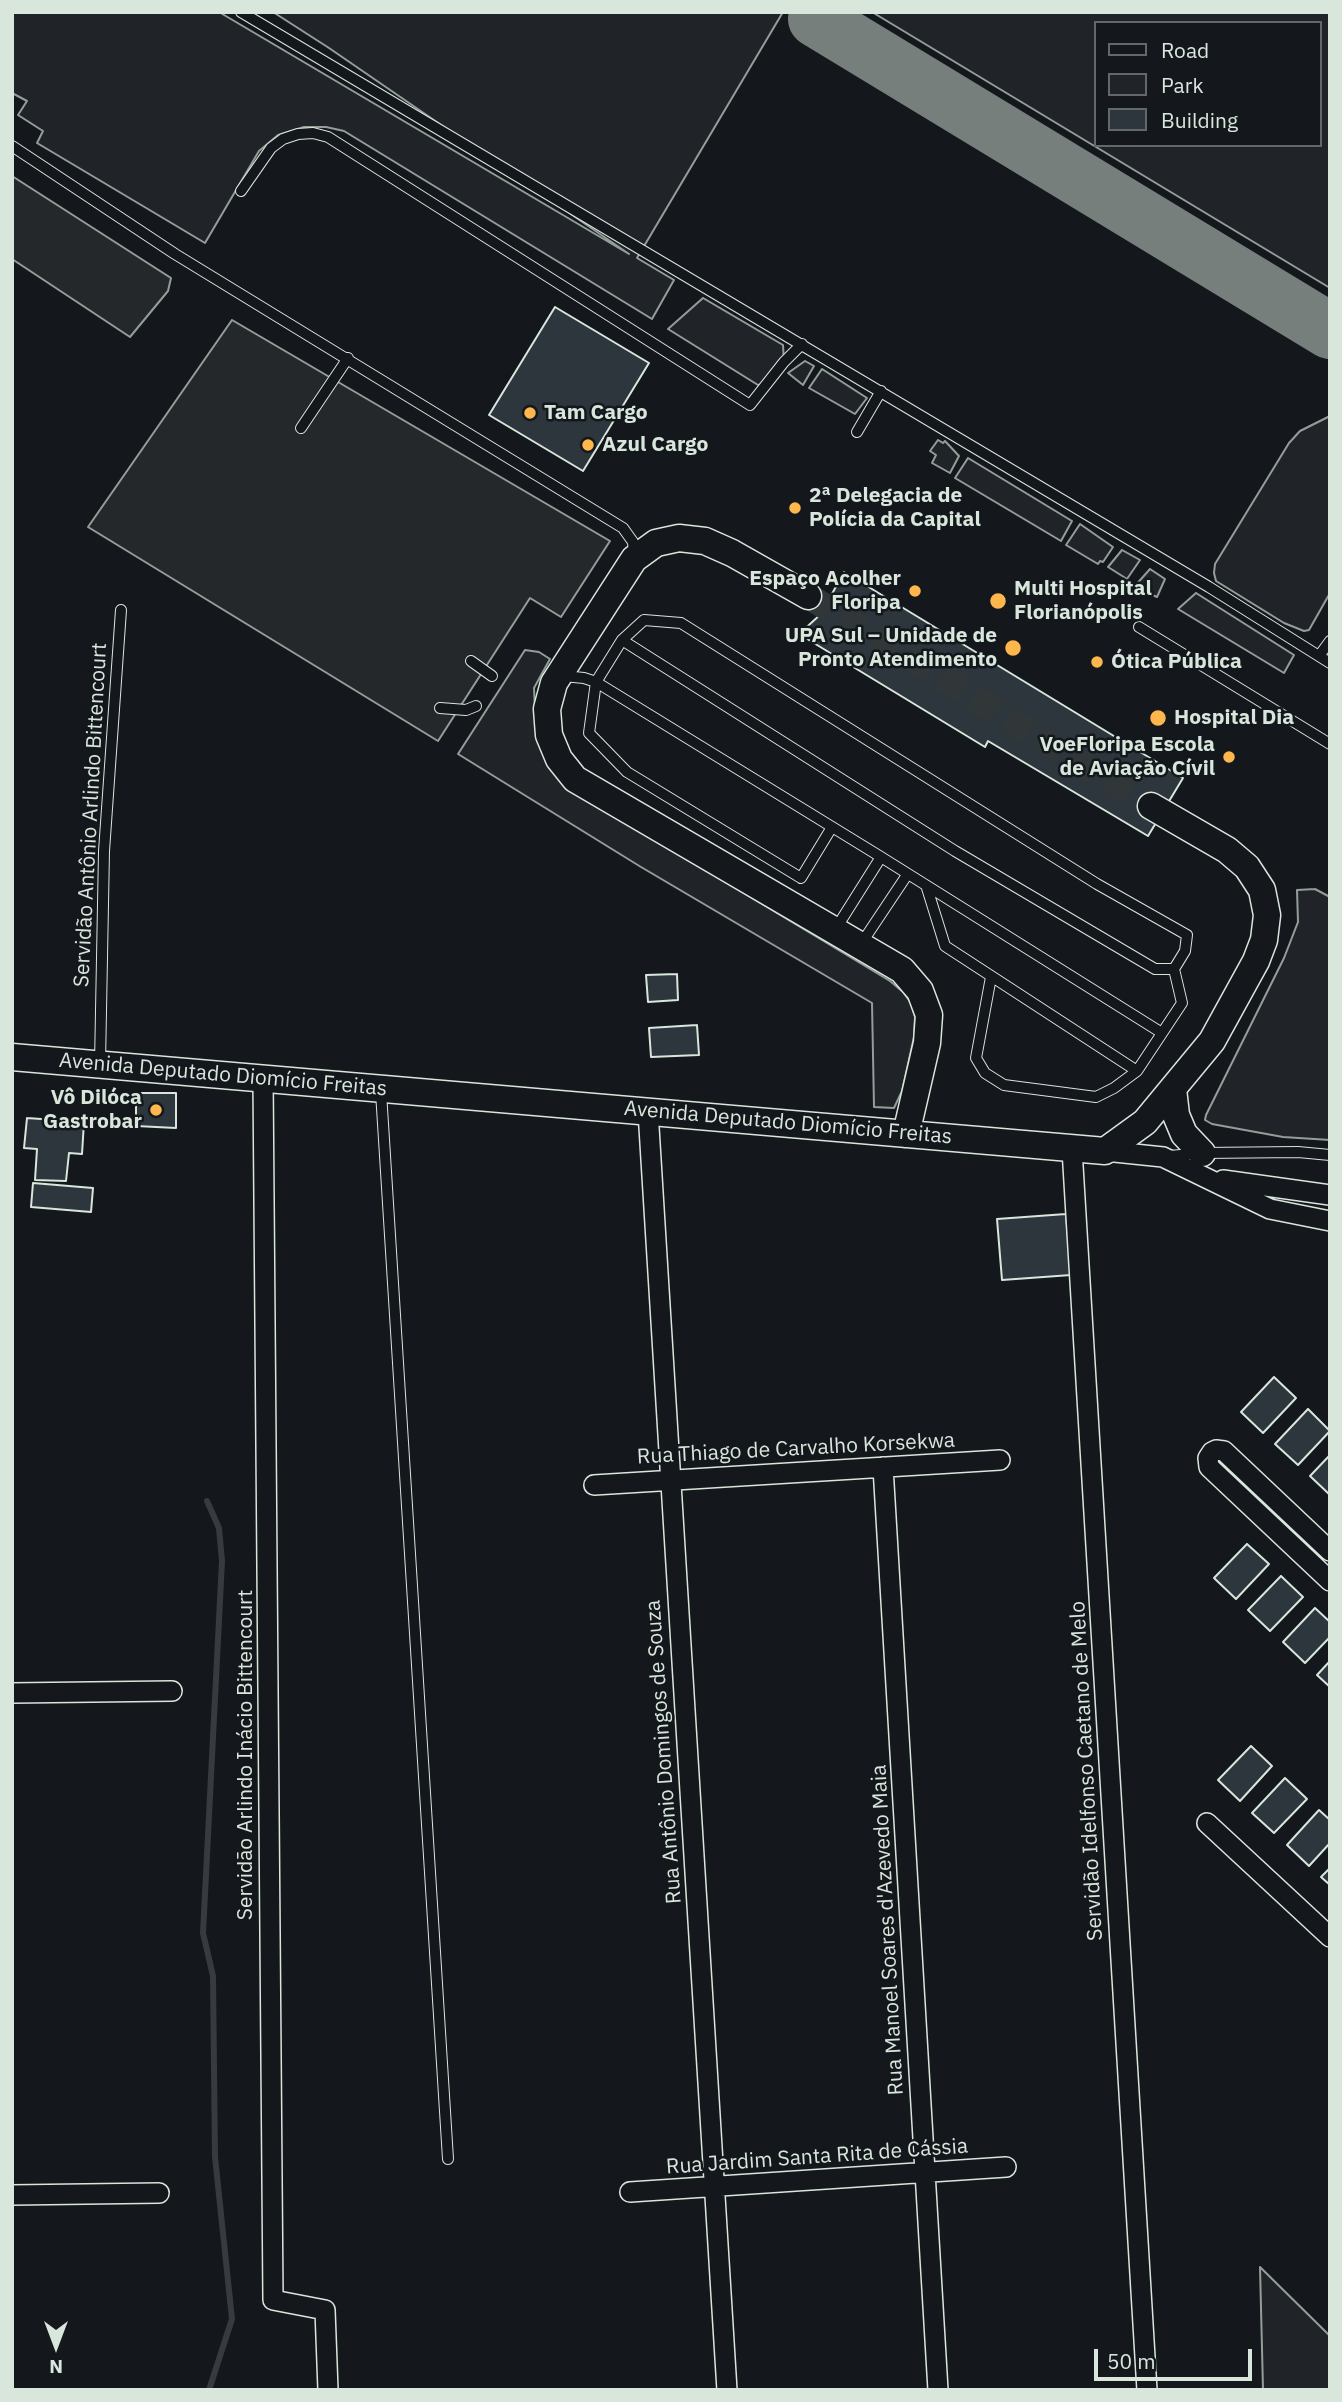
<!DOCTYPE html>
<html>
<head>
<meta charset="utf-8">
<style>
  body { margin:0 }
  #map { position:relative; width:1342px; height:2402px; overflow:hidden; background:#14181c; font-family:"IBM Plex Sans",sans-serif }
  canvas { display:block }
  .frame { position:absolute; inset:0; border:14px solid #d8e6dc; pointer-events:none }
  .legend { position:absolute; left:1094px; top:21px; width:228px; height:126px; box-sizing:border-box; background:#14181c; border:2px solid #626a69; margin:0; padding:9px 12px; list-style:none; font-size:21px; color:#d8e6dc }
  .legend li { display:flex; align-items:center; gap:14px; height:35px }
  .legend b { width:35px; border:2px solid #626a69 }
  .north { position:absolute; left:21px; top:2311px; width:70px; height:70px; -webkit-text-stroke:5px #14181c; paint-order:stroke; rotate:180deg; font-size:19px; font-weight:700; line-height:28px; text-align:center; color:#d8e6dc }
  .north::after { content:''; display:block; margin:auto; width:24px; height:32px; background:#d8e6dc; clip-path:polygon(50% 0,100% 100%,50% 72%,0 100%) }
  .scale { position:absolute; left:1094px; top:2349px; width:158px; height:32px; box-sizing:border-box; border:4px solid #d8e6dc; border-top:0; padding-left:9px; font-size:21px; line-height:24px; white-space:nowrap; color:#d8e6dc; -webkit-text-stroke:5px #14181c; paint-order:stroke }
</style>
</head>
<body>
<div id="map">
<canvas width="1342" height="2402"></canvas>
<div class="frame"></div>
<ul class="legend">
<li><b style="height:9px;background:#14181c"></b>Road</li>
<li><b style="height:19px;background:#202428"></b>Park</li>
<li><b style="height:19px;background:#2c363c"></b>Building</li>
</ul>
<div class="north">N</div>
<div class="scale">50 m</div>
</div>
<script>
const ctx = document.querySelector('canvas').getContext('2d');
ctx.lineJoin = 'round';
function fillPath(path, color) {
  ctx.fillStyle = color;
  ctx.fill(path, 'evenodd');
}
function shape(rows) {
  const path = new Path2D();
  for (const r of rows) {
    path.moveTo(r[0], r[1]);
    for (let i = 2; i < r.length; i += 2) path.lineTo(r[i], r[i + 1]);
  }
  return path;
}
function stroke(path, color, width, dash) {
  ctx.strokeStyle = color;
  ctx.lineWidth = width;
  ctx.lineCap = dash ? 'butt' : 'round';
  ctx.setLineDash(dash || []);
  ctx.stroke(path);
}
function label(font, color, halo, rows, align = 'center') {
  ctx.font = font + ' "IBM Plex Sans",sans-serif';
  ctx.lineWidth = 5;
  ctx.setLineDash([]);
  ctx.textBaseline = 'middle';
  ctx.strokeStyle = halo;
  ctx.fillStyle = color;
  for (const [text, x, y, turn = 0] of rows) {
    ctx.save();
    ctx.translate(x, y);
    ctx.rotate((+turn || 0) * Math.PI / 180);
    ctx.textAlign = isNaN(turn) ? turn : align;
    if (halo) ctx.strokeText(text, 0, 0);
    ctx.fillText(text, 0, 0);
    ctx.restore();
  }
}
const green = shape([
  [12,12,219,12,629,254,329,48,273,12,783,12,637,258,674,280,652,319,344,131,326,127,304,127,278,135,259,151,205,243,37,143,43,131,18,115,27,101,12,93,12,12],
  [872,12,1330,12,1330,288,872,12],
  [1095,23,1319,23,1319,145,1095,145,1095,23],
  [703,298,783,345,784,362,766,384,758,385,668,329,703,298],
  [805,361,814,366,803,385,788,373,805,361],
  [822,369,867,398,855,414,809,388,822,369],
  [1330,416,1330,593,1309,630,1304,631,1284,623,1216,581,1214,573,1215,564,1289,443,1300,431,1330,416],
  [938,440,943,443,945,441,959,456,950,473,932,463,936,455,930,451,938,440],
  [968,458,1072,521,1061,541,955,478,968,458],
  [1080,524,1113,547,1103,562,1100,561,1098,564,1066,545,1080,524],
  [1122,550,1140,560,1127,579,1108,567,1122,550],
  [1150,569,1165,579,1157,597,1134,587,1150,569],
  [1196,593,1294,655,1284,673,1178,609,1196,593],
  [525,650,539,652,550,659,534,688,536,731,566,786,890,981,903,992,911,1003,915,1017,914,1037,902,1091,894,1108,874,1107,872,1003,641,867,458,754,525,650],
  [1315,889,1330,897,1330,1140,1283,1137,1212,1124,1205,1120,1206,1115,1284,958,1298,922,1297,890,1315,889],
  [1260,2267,1330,2336,1330,2390,1263,2390,1260,2267]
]);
const parking = shape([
  [12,176,171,278,168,291,130,337,12,259,12,176],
  [232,320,610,541,561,617,530,598,438,741,88,527,232,320]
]);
const stream = shape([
  [207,1501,219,1528,222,1561,203,1933,213,1976,215,2157,232,2319,209,2390]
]);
const taxiway = shape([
  [816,19,1330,331]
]);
const building = shape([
  [555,307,649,363,583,471,489,415,555,307],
  [844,572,1183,778,1148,836,988,741,985,747,799,634,821,614,844,572],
  [677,974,678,1000,648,1002,646,975,677,974],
  [697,1025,699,1055,651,1057,649,1028,697,1025],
  [136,1093,176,1093,176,1128,136,1126,136,1093],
  [27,1118,84,1122,82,1154,69,1153,66,1181,35,1180,37,1149,24,1148,27,1118],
  [33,1183,93,1188,91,1212,31,1207,33,1183],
  [1066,1214,1071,1275,1002,1280,997,1219,1066,1214],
  [1274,1377,1296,1398,1263,1433,1241,1412,1274,1377],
  [1308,1409,1330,1431,1298,1465,1275,1444,1308,1409],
  [1330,1455,1330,1495,1310,1476,1330,1455],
  [1247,1544,1269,1564,1236,1599,1214,1578,1247,1544],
  [1281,1576,1303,1597,1270,1631,1248,1610,1281,1576],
  [1315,1608,1330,1622,1330,1637,1305,1663,1283,1642,1315,1608],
  [1330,1661,1330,1687,1317,1675,1330,1661],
  [1251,1746,1272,1766,1240,1801,1218,1780,1251,1746],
  [1285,1778,1307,1799,1274,1833,1252,1813,1285,1778],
  [1319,1810,1330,1820,1330,1843,1309,1866,1287,1845,1319,1810],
  [1330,1868,1330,1885,1321,1877,1330,1868]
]);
const secondaryTunnel = shape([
  [808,596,1151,806]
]);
const lane = shape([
  [241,12,1209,587,1330,663],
  [12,146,175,254,623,528,633,542,634,556],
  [241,191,271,148,283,139,298,134,313,133,328,137,750,405,784,362,802,344],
  [301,428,348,358],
  [857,432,881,391],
  [1139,627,1330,744],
  [1319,656,1330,641],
  [471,661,492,676],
  [563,676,584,678,596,682,622,640,644,620,681,623,1097,884,1187,935,1185,951,1174,969,1155,969,955,851,622,640],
  [440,708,466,710,476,706],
  [832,827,801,878,627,772,589,733,596,682,881,857,1162,1033],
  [927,888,945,946,1137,1071,1182,1003,1174,969],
  [835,930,881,857],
  [861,944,907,875],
  [991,977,976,1058,985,1073,1004,1085,1096,1097,1114,1088,1137,1071],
  [100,1064,104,851,121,610],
  [381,1092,448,2159],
  [1170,1156,1202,1153,1298,1152,1330,1155]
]);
const street = shape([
  [263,1078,273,2300,325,2310,328,2390],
  [648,1111,727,2390],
  [1072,1149,1147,2390],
  [1105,1151,1163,1157,1270,1209,1330,1221],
  [1223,1180,1330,1195],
  [883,1467,938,2390],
  [594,1485,1000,1460],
  [1330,1551,1224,1451,1216,1450,1212,1452,1208,1458,1209,1467,1330,1581],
  [12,1693,172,1691],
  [1207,1823,1330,1937],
  [630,2192,1006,2167],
  [12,2195,159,2193]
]);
const secondary = shape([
  [808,596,732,553,705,541,679,538,656,543,634,559,554,683,547,709,549,735,559,759,575,779,902,970,920,991,929,1015,927,1043,906,1134],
  [12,1057,1105,1151,1145,1122,1212,1041,1256,961,1264,940,1267,915,1262,890,1247,867,1227,850,1151,806],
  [1173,1089,1176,1115,1184,1134,1202,1153]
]);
const markers = [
  [530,413,7,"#ffb74d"],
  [588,445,7,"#ffb74d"],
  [795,508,7,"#ffb74d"],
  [915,591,7,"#ffb74d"],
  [998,601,9,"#ffb74d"],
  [1013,648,9,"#ffb74d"],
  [1097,662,7,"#ffb74d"],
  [1158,718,9,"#ffb74d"],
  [1229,757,7,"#ffb74d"],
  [156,1110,7,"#ffb74d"]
];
const poiNames = [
  ["Tam Cargo",544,413],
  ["Azul Cargo",602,445],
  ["2ª Delegacia de",809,496],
  ["Polícia da Capital",809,520],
  ["Espaço Acolher",901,579,"right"],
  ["Floripa",901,603,"right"],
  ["Multi Hospital",1014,589],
  ["Florianópolis",1014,613],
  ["UPA Sul – Unidade de",997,636,"right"],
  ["Pronto Atendimento",997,660,"right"],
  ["Ótica Pública",1111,662],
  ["Hospital Dia",1174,718],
  ["VoeFloripa Escola",1215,745,"right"],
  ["de Aviação Cívil",1215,769,"right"],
  ["Vô Dilóca",142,1098,"right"],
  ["Gastrobar",142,1122,"right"]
];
const streetNames = [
  ["Servidão Antônio Arlindo Bittencourt",91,815,-87],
  ["Avenida Deputado Diomício Freitas",223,1075,5],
  ["Avenida Deputado Diomício Freitas",788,1123,5],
  ["Rua Thiago de Carvalho Korsekwa",796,1449,-3],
  ["Rua Antônio Domingos de Souza",664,1752,-94],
  ["Servidão Arlindo Inácio Bittencourt",246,1755,-90],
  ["Servidão Idelfonso Caetano de Melo",1087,1771,-93],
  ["Rua Manoel Soares d'Azevedo Maia",888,1930,-93],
  ["Rua Jardim Santa Rita de Cássia",817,2157,-4]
];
fillPath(green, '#202428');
stroke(green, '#939e99', 2);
fillPath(parking, '#24282b');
stroke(parking, '#939e99', 2);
stroke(stream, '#363b3e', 6);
stroke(taxiway, '#767f7c', 56);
fillPath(building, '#2c363c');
stroke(building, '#d8e6dc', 2);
stroke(secondaryTunnel, '#313739', 26, [26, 13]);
stroke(lane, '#d8e6dc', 12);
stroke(street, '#d8e6dc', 22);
stroke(secondary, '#d8e6dc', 29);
stroke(lane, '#14181c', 10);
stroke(street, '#14181c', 19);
stroke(secondary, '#14181c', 26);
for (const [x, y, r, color] of markers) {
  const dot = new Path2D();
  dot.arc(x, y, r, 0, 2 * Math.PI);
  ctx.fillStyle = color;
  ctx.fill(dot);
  stroke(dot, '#14181c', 2.5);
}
label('bold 21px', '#d8e6dc', '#14181c', poiNames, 'left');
label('21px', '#d8e6dc', '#14181c', streetNames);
</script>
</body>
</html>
